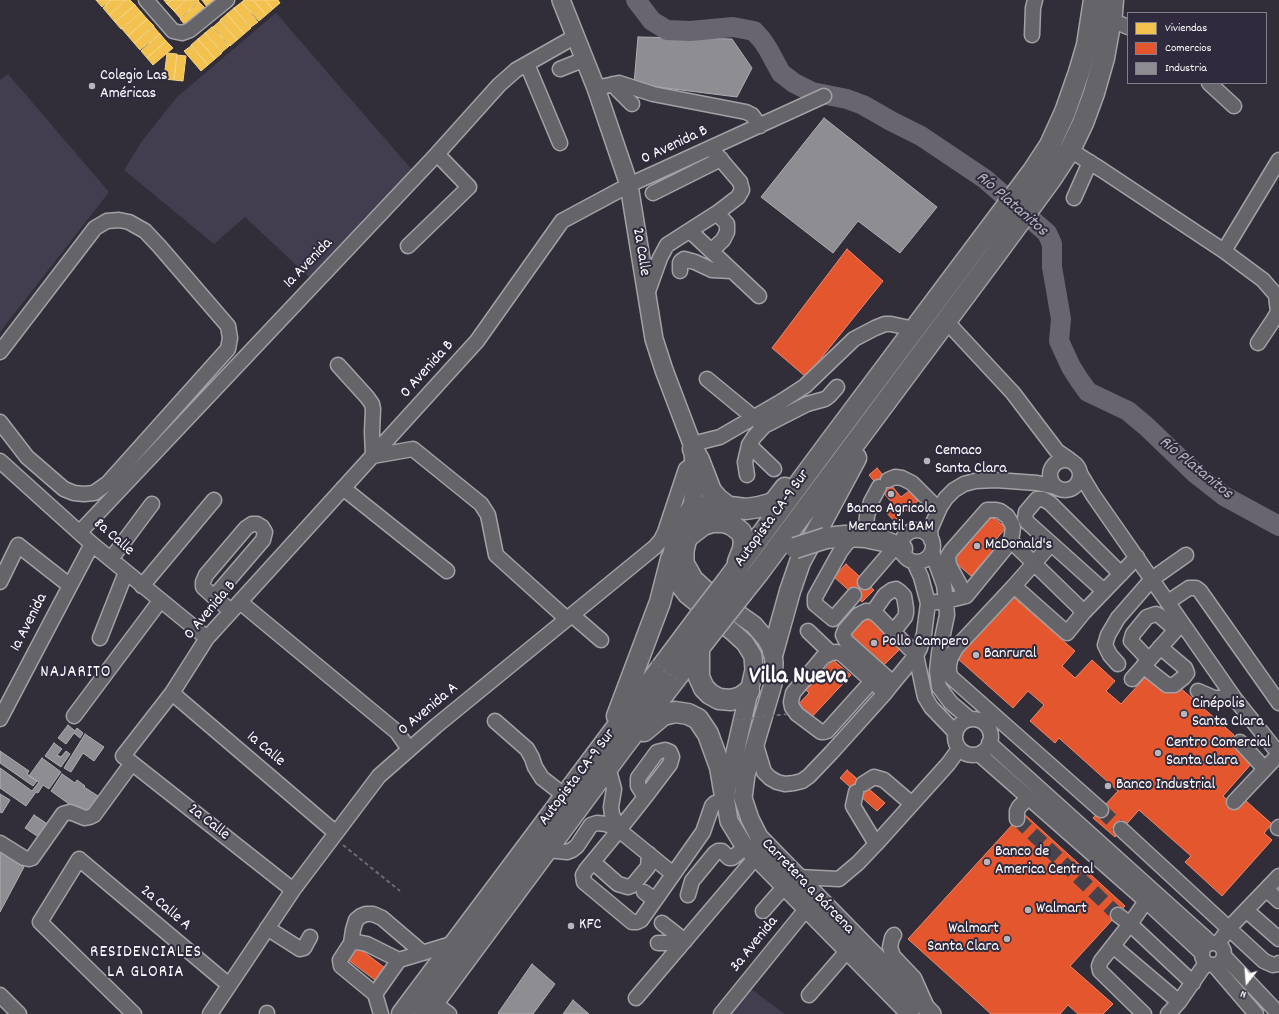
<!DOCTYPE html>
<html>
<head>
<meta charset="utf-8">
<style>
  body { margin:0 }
  #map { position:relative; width:1279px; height:1014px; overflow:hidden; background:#312e39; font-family:Dekko,sans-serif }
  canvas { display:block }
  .legend { position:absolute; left:1127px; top:12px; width:140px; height:72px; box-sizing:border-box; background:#2f2a3d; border:1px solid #827f8b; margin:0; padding:5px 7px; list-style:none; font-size:12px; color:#fff }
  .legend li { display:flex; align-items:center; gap:8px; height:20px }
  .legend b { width:20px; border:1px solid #827f8b }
  .north { position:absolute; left:1227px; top:962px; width:40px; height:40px; -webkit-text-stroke:3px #2f2a3d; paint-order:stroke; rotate:197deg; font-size:11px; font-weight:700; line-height:16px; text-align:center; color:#fff }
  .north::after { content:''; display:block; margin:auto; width:14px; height:18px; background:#fff; clip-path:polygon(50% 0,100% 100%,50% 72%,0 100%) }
</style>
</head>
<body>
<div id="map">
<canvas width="1279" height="1014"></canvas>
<ul class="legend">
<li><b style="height:11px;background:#f2c14e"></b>Viviendas</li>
<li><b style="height:11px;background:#e4572e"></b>Comercios</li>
<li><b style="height:11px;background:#8d8d92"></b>Industria</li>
</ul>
<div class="north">N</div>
</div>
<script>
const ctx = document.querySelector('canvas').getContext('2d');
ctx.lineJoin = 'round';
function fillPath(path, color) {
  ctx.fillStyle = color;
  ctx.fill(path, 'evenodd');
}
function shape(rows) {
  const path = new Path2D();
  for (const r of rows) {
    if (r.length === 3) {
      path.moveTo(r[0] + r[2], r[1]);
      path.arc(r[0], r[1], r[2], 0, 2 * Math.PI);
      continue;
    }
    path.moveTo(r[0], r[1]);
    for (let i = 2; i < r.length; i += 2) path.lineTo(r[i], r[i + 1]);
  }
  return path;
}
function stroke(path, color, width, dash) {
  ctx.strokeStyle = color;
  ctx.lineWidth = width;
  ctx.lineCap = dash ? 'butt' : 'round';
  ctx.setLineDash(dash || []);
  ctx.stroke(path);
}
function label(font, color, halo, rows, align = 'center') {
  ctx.font = font + ' Dekko,sans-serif';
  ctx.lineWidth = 4;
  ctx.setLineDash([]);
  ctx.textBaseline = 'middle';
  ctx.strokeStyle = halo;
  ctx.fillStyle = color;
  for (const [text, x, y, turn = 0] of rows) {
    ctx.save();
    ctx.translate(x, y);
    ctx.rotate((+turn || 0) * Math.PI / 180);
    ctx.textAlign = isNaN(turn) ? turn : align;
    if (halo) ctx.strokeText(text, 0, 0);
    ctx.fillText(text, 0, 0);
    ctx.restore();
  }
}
const green = shape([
  [276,13,413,171,362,220,365,224,311,279,245,217,214,244,124,170,142,141,177,97],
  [8,74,109,192,0,332,0,80],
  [751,989,785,1014,731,1014]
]);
const homes = shape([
  [96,0,111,0,102,7,96,0],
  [111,0,125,0,109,15,103,8,111,0],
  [126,0,130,0,135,5,115,22,109,15,126,0],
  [164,0,172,0,167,4,164,0],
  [172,0,186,0,174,11,167,4,172,0],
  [187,0,198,0,199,1,180,18,174,11,187,0],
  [202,0,216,0,207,7,202,0],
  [244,0,253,0,266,15,259,21,242,2,244,0],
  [253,0,265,0,273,9,266,15,253,0],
  [265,0,278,0,280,3,273,9,265,0],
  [199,2,206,9,186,26,180,19,199,2],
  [242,2,258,22,251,27,234,8,242,2],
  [135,5,141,12,121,29,115,22,135,5],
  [234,8,251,28,244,34,227,14,234,8],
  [141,12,147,19,128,36,122,29,141,12],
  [227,14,244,34,237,40,220,20,227,14],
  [147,19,154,26,134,43,128,36,147,19],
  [220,21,237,40,230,46,213,27,220,21],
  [154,27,160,34,140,50,134,43,154,27],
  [212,27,229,46,222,52,205,33,212,27],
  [205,33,222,53,215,59,198,39,205,33],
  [160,34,166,41,147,58,141,51,160,34],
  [198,39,215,59,208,65,191,45,198,39],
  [166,41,173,48,153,65,147,58,166,41],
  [191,46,208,65,201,71,184,51,191,46],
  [167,53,177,54,174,80,164,79,167,53],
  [177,55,186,56,183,81,174,80,177,55]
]);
const shops = shape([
  [847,249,883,281,806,377,772,348,847,249],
  [877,468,901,497,909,491,918,501,894,521,885,511,893,504,869,475,877,468],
  [988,513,1006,528,992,544,996,547,971,576,950,558,988,513],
  [846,564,874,590,862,602,834,577,846,564],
  [1012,596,1075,651,1062,666,1075,678,1092,660,1115,681,1106,691,1121,704,1150,672,1178,686,1234,735,1228,742,1252,763,1223,796,1238,809,1246,801,1272,824,1264,833,1272,840,1222,896,1185,862,1191,856,1139,810,1115,837,1093,818,1118,791,1059,738,1055,743,1030,721,1044,705,1028,691,1013,708,957,658,1012,596],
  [875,619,884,627,881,630,900,649,882,667,848,637,857,623,860,625,865,620,875,619],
  [833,660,851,675,810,719,796,707,809,693,806,690,833,660],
  [847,770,885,803,877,811,840,778,847,770],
  [1023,813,1125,906,1070,966,1113,1004,1103,1014,1078,1014,1068,1005,1060,1014,991,1014,908,939,1023,813],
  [356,946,389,971,379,983,347,959,356,946]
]);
const industry = shape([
  [638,37,732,39,752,68,737,97,634,84,638,37],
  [824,118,937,207,900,253,858,221,833,253,761,197,824,118],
  [68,725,75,731,77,728,83,733,80,738,74,733,66,744,58,738,68,725],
  [85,734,104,747,94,761,83,753,71,772,64,768,85,734],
  [54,743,62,749,57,755,61,757,66,751,70,754,61,767,45,756,54,743],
  [0,751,29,771,27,774,37,781,33,786,0,763,0,751],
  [42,758,61,772,49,789,43,785,38,793,36,792,26,806,0,788,0,768,32,791,39,782,29,776,42,758],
  [62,774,75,783,77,780,85,786,84,787,101,798,91,815,83,814,51,791,62,774],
  [0,794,10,800,2,813,0,812,0,794],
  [34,815,52,827,43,840,25,828,34,815],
  [0,852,24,867,0,912,0,852],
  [532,964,555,984,533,1014,499,1014,498,1013,532,964],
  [573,1000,589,1014,563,1014,573,1000]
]);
const river = shape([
  [636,0,652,21,667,30,690,31,733,27,754,31,762,40,768,49,781,73,794,83,812,92,847,99,863,105,891,121,921,136,985,179,1047,233,1052,244,1052,267,1061,319,1059,341,1071,367,1080,381,1088,392,1128,411,1147,427,1196,474,1224,496,1279,526]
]);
const minorTunnel = shape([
  [1101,810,1121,829],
  [1017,819,1118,915]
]);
const path = shape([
  [343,845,400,891]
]);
const minor = shape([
  [146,0,173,31,182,33,190,30,227,0],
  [1111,20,1128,27],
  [1032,35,1033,8,1035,0],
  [527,64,560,143],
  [560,69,585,59],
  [1209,83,1234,106],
  [613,84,617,89,632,104],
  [596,88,619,83,653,94,746,112,752,115,760,126],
  [1070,150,1102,170,1224,251,1263,280,1276,295,1278,312,1272,322,1258,343],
  [653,193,721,159],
  [1074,198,1090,162],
  [690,231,759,296],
  [408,246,469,187,437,154],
  [711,251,723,240,727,232,727,224,717,213],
  [1224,251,1279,160],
  [680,271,680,263,681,261,684,259,695,262,712,270,731,271],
  [647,294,660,258,667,245,717,213,738,197,742,190,740,182,711,148],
  [946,321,1013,393,1057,451,1070,460],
  [0,352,95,228,107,221,119,220,129,222,145,231,160,247,228,326,230,338,228,349,108,483,94,493,84,494,74,493,64,489,27,457,0,422],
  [338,365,367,397,372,404,373,409,372,432,373,456,413,449,481,504,488,515,496,555,567,619],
  [707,379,764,426,807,404,825,399,829,396,837,387],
  [692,444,720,437,782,401,805,386,854,339,875,328,885,324,891,324,914,329],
  [749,445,774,469],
  [1065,475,15],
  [0,461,92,544,207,638],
  [747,475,745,462,749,445,754,437,764,426],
  [1081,475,1093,495,1235,699,1279,754],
  [888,480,895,477,902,478,912,483,939,510],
  [343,488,447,571],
  [917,546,16],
  [80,532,437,154,499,85,516,70,576,36],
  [865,537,867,516,871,502,879,487],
  [931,540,930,530,940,507,946,498,954,490,964,484,975,481,996,480,1037,483,1056,487],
  [1011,541,1084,612,1137,557],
  [1051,544,1014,586,1067,633,1084,612],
  [932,552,944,585,946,601,947,615,939,653,937,671,939,687,951,703,970,719],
  [111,559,152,504],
  [914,562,921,577,928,603,924,634,920,648,916,655,923,688,925,697,931,707,955,732],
  [0,582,18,545,69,585],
  [865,582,896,546],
  [142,586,214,500],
  [1014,586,956,648,951,657,949,665,949,673,952,678,1101,810],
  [1104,591,1027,522,1025,518,1026,512,1037,499,1043,499,1050,503,1121,574],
  [854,595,833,619,815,604,815,597,840,552,846,544,854,536],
  [214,597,263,540,265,532,262,527,257,524,252,524,246,528,206,575,203,582,203,587,214,597,231,611],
  [240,602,397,732,409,749],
  [1168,602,1189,588,1196,588,1200,591,1279,703],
  [928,603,946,601,966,596,1011,541,1013,528,1012,524,1007,516,1000,511,996,510,987,510,951,551,948,556,949,565,966,596],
  [873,612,885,595,892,590,896,589,899,591,904,596,906,608,906,613,905,617,894,631],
  [572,615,601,640],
  [808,631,831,653],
  [100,638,126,572],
  [1149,660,1131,641,1133,634,1147,617,1156,614,1160,616,1175,629],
  [1118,664,1110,655,1105,645,1108,635,1118,618,1152,579,1186,555],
  [1143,666,1167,685,1174,685,1184,677,1187,673,1185,668,1160,647],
  [1132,679,1182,623],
  [872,681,827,731,824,732,821,732,797,714,792,707,791,702,793,693,823,657,831,653,837,652,843,655,872,681,885,693],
  [1198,691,1214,698,1221,698,1231,693],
  [172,693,336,833],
  [74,716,160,601],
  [0,719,92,544],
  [973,737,18],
  [495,721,527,749,532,758,535,767,542,778,565,796],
  [755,742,764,772,770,778,777,782,785,784,794,783,802,781,809,776,831,753,885,693,893,683,916,655,879,617,873,612,866,611,858,615,845,630,843,635,846,641,893,683],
  [1240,742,1265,769],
  [989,743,1211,943],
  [979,754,1146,901,1202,953],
  [608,767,614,789,611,807,612,814,619,830],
  [863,784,874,777,884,780,912,804],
  [856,792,853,806,876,844],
  [645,797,638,786,638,778,657,752,665,750,670,752,672,757,670,764,645,797,619,830,586,870,583,875,584,882,632,922,637,922,641,920,703,832,712,806,715,803,725,802],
  [1234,802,1279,754],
  [1017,819,1017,811,1019,807,1028,798],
  [1278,828,1279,827],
  [1121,829,1264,961,1273,965,1278,964,1279,963],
  [0,843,24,858,29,859,32,858,63,814,70,812,85,818,90,817,94,815,132,763],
  [547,850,567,852,572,850,577,846,591,825,597,823,606,824,619,830,673,874],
  [593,862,618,884,628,887,633,885,648,867,649,854],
  [798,877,839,879,858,863,876,844,948,764,959,749],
  [293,890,123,756,172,693,207,638,477,341,562,221,629,185,824,96],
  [1267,890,1279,901],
  [644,892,655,900],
  [688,895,692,881,715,853,718,851,722,851,729,858,732,858,746,847],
  [1146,901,1130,924,1193,983],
  [763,911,785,886],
  [1247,911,1279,939],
  [1118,915,1130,924,1101,961,1099,966,1100,971,1144,1014],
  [662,923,685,941],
  [267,928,300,949,304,948,310,937],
  [894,935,892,938,890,947,893,956,914,978,926,1005],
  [351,943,353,930,356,920,361,916,366,914,373,914,382,918,423,953],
  [658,943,669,943,679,948],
  [1213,954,11],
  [1218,944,1229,928,1279,876],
  [1113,946,1179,1002],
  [1224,956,1279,1014],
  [1214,965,1256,1014],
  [375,994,399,960,455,943],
  [0,995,19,1014],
  [809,995,848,950],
  [636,998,756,857],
  [433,1002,449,1014],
  [134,1014,40,922,79,859,229,985],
  [210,1014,293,890,379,776,436,726,655,547,661,540,665,532,686,469,694,463],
  [267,1014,267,1013],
  [381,1014,375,994,341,966,340,960,351,943,357,942,367,944,399,960],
  [721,1014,807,908,814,902],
  [1168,1014,1179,1002,1206,963]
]);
const major = shape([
  [561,0,596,88,629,185,654,339,664,370,692,444,695,473,690,535,687,542,685,551,685,563,694,579,704,588,720,601,754,625,766,639,773,652,774,663,773,684,746,775,743,798,750,819,759,837,932,1014],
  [692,508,683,517,678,525,673,548,671,559,676,581,687,595,734,633,745,643,753,656,754,670,725,796,729,821,743,844,910,1014]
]);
const highway = shape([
  [693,449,699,460,711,491,718,499,727,506],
  [692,508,714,505,746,509,759,507,770,504,775,501,785,488],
  [690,535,703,525,712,522,724,522,732,525,741,532,744,540,743,549,738,562],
  [826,538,845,536,865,537,884,541,902,549],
  [727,581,827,446,1033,171,1050,145,1065,112,1079,72,1087,45,1094,0],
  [743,592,759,572,996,254,1051,179,1070,150,1083,123,1094,93,1104,58,1112,13,1113,0],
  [699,646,699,677,704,688,710,694,719,699,731,700,741,697,749,691],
  [773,652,790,591,800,562,856,458],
  [617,716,660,602,671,559],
  [644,731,663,715,675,712,688,714,698,719,708,734,720,767,725,796],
  [402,1014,700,616],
  [425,1014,623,747,713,630]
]);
const pathBridge = shape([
  [646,657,686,686],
  [735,720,787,714]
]);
const highwayBridge = shape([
  [795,548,826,538],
  [700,616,727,581],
  [713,630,743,592]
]);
const markers = [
  [92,86,4,"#b7b6ba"],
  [927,461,4,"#b7b6ba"],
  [891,494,4,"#b7b6ba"],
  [977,546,4,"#b7b6ba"],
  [874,643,4,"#b7b6ba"],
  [976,655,4,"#b7b6ba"],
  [1184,714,4,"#b7b6ba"],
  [1158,753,4,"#b7b6ba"],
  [1108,786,4,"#b7b6ba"],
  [987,862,4,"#b7b6ba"],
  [1028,910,4,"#b7b6ba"],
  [571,926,4,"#b7b6ba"],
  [1007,939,4,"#b7b6ba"]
];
const poiNames = [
  ["Colegio Las",100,77],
  ["Américas",100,95],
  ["Cemaco",935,452],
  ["Santa Clara",935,470],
  ["Banco Agricola",891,510,"center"],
  ["Mercantil BAM",891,528,"center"],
  ["McDonald's",985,546],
  ["Pollo Campero",882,643],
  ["Banrural",984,655],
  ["Cinépolis",1192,705],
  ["Santa Clara",1192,723],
  ["Centro Comercial",1166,744],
  ["Santa Clara",1166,762],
  ["Banco Industrial",1116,786],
  ["Banco de",995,853],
  ["America Central",995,871],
  ["Walmart",1036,910],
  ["KFC",579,926],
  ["Walmart",999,930,"right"],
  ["Santa Clara",999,948,"right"]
];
const streetNames = [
  ["0 Avenida B",675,146,-25],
  ["2a Calle",640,252,81],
  ["1a Avenida",309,264,-46],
  ["0 Avenida B",428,370,-48],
  ["Autopista CA-9 Sur",773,519,-54],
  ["8a Calle",113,538,41],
  ["0 Avenida B",211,611,-50],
  ["1a Avenida",30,623,-63],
  ["0 Avenida A",429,710,-40],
  ["1a Calle",265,750,40],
  ["Autopista CA-9 Sur",578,778,-53],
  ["2a Calle",208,823,38],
  ["Carretera a Bárcena",807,887,46],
  ["2a Calle A",165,909,40],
  ["3a Avenida",755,945,-51]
];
const waterNames = [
  ["Río Platanitos",1011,205,41],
  ["Río Platanitos",1195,469,39]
];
const neighbourhoodNames = [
  ["NAJARITO",76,674],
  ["RESIDENCIALES",146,954],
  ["LA GLORIA",146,974]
];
const townNames = [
  ["Villa Nueva",798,679]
];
fillPath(green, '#433e4f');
fillPath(homes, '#f2c14e');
stroke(homes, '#f6d483', 1);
fillPath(shops, '#e4572e');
stroke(shops, '#ec896d', 1);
fillPath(industry, '#8d8d92');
stroke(industry, '#afafb3', 1);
stroke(river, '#686571', 20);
stroke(minorTunnel, '#46434d', 14, [14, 7]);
stroke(minor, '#a2a1a6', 17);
stroke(major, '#a2a1a6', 20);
stroke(highway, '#a2a1a6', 23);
stroke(path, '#6d6b71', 2, [4, 3]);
stroke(minor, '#656469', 14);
stroke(major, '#656469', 17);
stroke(highway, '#656469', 20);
stroke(highwayBridge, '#a2a1a6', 23, []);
stroke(pathBridge, '#6d6b71', 2, [4, 3]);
stroke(highwayBridge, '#656469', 20);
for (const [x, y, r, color] of markers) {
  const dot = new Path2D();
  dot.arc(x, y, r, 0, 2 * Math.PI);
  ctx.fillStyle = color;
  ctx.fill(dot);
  stroke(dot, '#2f2a3d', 1.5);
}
label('16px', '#fff', '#2f2a3d', poiNames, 'left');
label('16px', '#fff', '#2f2a3d', streetNames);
label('italic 17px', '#b6b4bb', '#2f2a3d', waterNames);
ctx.letterSpacing = '1px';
label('17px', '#fff', '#2f2a3d', neighbourhoodNames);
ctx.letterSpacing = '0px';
label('bold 24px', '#fff', '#2f2a3d', townNames);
</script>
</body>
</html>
